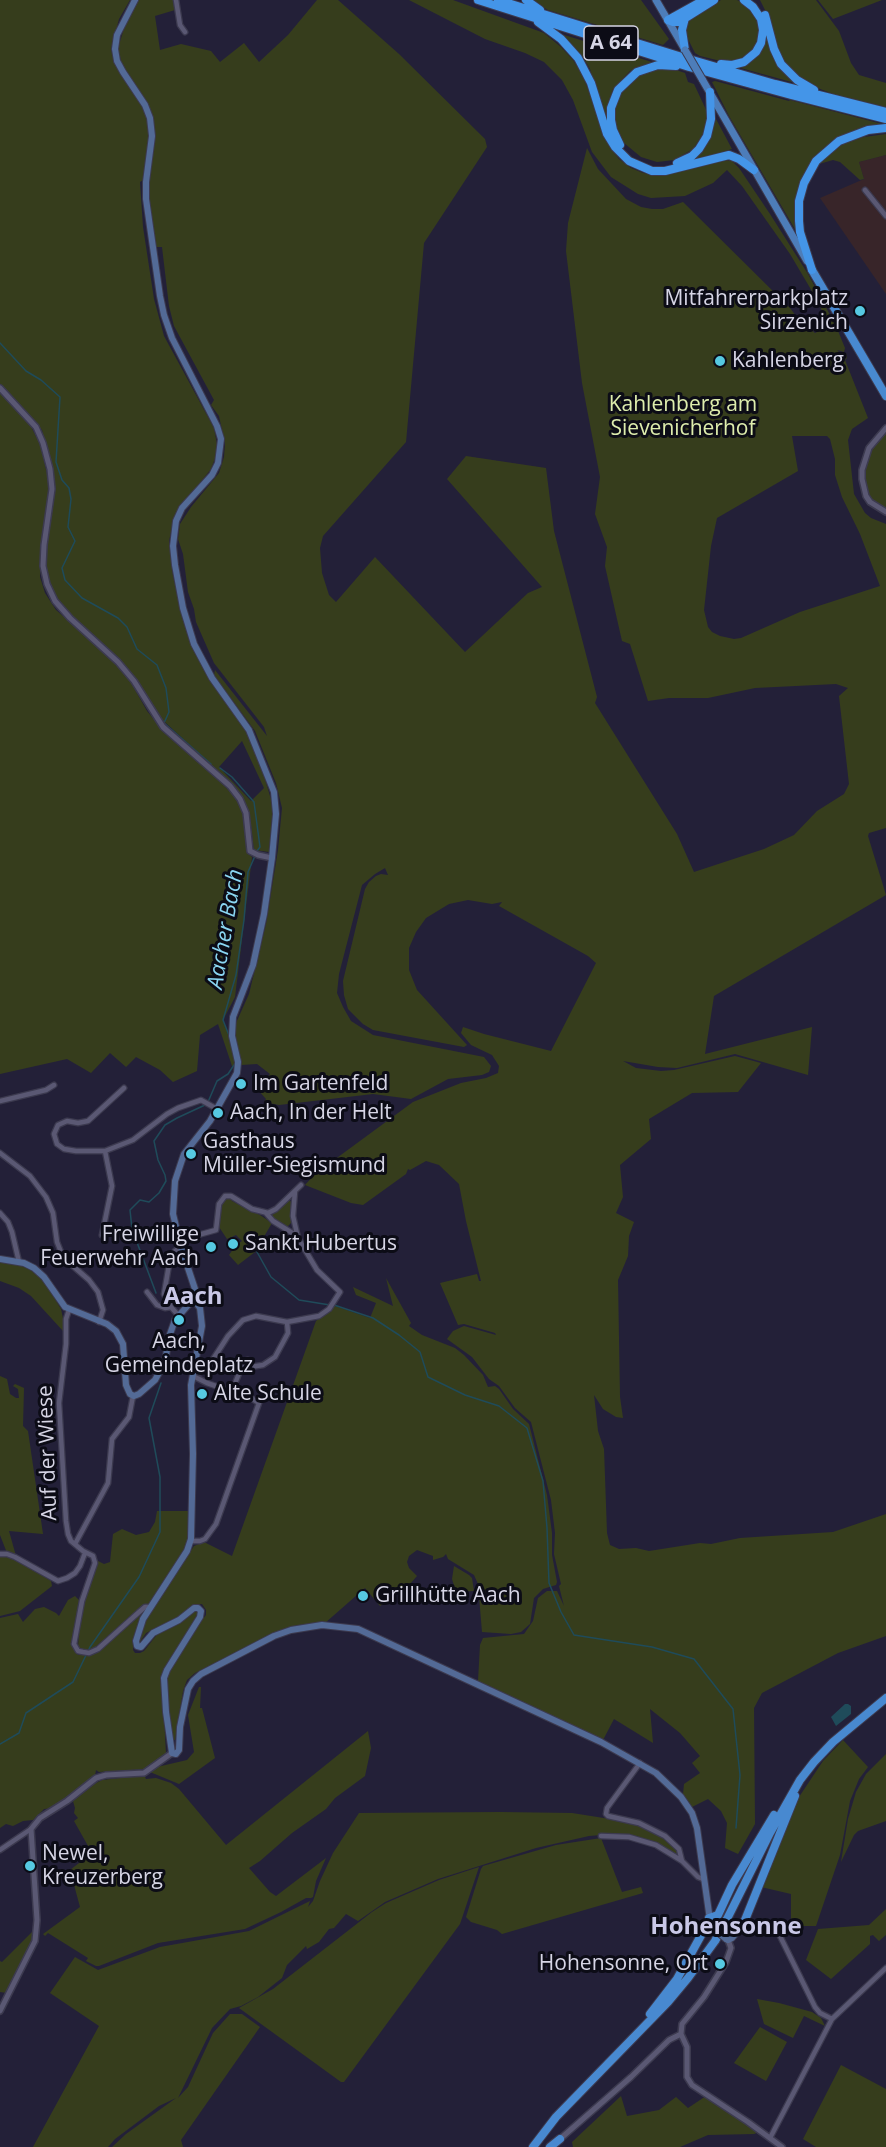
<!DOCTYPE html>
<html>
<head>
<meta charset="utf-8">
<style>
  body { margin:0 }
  canvas { display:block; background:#232038 }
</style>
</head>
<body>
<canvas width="886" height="2147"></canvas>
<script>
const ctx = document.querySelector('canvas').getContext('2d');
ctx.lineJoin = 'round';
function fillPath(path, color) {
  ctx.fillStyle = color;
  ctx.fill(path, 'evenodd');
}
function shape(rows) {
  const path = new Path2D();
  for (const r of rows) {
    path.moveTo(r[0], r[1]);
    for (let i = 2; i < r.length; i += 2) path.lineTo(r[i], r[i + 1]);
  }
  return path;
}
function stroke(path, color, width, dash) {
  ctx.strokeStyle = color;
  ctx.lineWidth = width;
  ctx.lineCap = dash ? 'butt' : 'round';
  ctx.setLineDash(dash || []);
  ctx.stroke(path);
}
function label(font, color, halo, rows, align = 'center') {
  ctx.font = font + ' "Open Sans",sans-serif';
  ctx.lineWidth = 6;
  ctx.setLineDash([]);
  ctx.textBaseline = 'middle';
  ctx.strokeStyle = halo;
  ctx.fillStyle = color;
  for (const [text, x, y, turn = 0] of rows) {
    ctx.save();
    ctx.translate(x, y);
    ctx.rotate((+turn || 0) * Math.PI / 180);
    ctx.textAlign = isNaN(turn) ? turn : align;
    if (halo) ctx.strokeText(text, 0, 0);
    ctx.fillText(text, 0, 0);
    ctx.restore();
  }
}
const commercial = shape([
  [886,155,886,294,820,198,864,179,859,162]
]);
const green = shape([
  [0,0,130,0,119,19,111,49,114,62,129,87,136,86,122,65,118,48,127,19,139,0,174,0,175,10,155,16,160,50,181,44,211,51,220,62,244,43,259,62,288,35,317,0,338,0,399,54,485,139,487,147,424,243,406,442,323,536,320,548,322,573,329,595,336,602,375,557,465,652,528,593,542,587,447,479,466,456,546,468,554,531,597,697,595,703,677,834,694,872,764,849,794,835,817,811,844,794,849,784,839,696,848,688,836,684,755,688,708,698,669,698,648,701,630,644,622,641,605,566,607,547,595,514,600,477,582,383,566,251,568,223,587,148,598,169,626,199,641,207,652,209,663,209,683,202,790,308,799,320,815,333,829,326,816,298,790,254,742,186,727,170,713,183,685,196,651,198,638,194,611,177,592,152,573,100,562,80,544,62,525,53,485,39,409,0,453,0,544,33,561,47,573,60,583,76,609,146,619,159,631,168,643,173,662,176,724,160,732,161,739,168,770,214,808,274,836,326,845,348,844,352,837,350,841,354,846,353,847,358,845,360,868,418,852,429,848,440,854,494,865,513,871,518,886,524,886,828,869,833,868,836,886,895,714,996,705,1054,812,1027,808,1075,735,1054,677,1068,658,1067,623,1061,636,1068,661,1071,674,1070,735,1056,761,1063,738,1092,692,1093,649,1119,651,1139,620,1165,623,1197,616,1213,634,1222,629,1236,628,1256,618,1280,620,1397,623,1418,616,1417,603,1409,594,1395,598,1431,604,1449,607,1533,610,1545,619,1549,636,1548,649,1551,700,1543,711,1544,740,1538,833,1532,886,1514,886,1636,838,1653,762,1693,754,1708,755,1824,738,1854,725,1848,727,1823,721,1811,708,1799,692,1807,683,1794,684,1784,700,1773,692,1763,700,1756,680,1733,650,1709,653,1743,614,1719,603,1740,478,1681,480,1645,483,1638,524,1634,533,1621,538,1598,547,1591,557,1591,564,1606,559,1586,561,1584,554,1554,555,1533,551,1500,531,1422,515,1408,499,1386,489,1379,472,1357,447,1339,453,1331,464,1326,496,1335,495,1333,464,1324,458,1325,440,1283,477,1274,479,1281,481,1281,466,1221,459,1184,439,1165,426,1161,410,1170,408,1169,406,1174,363,1205,351,1203,305,1185,315,1174,413,1102,461,1083,486,1078,498,1073,499,1066,492,1055,471,1045,461,1033,463,1027,484,1034,551,1051,596,963,588,956,499,906,502,902,492,904,468,900,449,904,426,918,416,932,409,948,409,970,417,990,467,1045,464,1047,373,1030,363,1024,348,1009,344,995,343,981,365,889,369,882,376,876,381,874,388,875,385,868,375,874,362,885,339,974,337,993,343,1007,351,1021,373,1035,484,1057,491,1066,489,1072,482,1075,448,1079,411,1099,373,1094,279,1105,264,1102,266,1099,258,1090,270,1074,257,1064,241,1065,235,1035,236,1023,249,994,266,924,278,850,282,808,276,783,255,731,214,675,215,670,267,736,264,727,214,663,196,622,194,609,188,592,183,554,178,539,180,524,191,507,219,473,224,457,225,444,219,416,211,405,214,400,174,326,169,306,162,247,152,247,146,178,140,182,143,227,154,299,164,336,214,428,218,450,211,469,181,507,173,523,169,541,173,576,188,637,208,677,248,734,264,776,273,806,269,852,254,850,250,817,244,800,231,783,155,713,135,678,62,607,50,587,44,566,55,481,42,430,0,384],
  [792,436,827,436,830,439,835,459,835,475,842,497,860,534,880,586,800,612,741,638,734,639,720,636,712,632,708,627,704,610,711,546,717,518,798,471],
  [242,741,264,788,251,801,219,767],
  [530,0,641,0,669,39,663,45,548,10],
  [721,0,737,0,750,6,761,29,757,47,743,60,725,62,700,56,695,53,685,33,689,18],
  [760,0,816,0,839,31,851,63,859,75,886,83,886,107,833,94,800,81,783,62,776,47,771,22],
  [818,0,882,0,833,19],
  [765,29,795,83,737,67,747,62],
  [561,34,652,62,630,71,613,89,609,101,608,121,606,122,590,69,583,57],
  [670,68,685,73,688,82,694,84,708,114,705,131,693,149,674,160,657,162,641,157,624,143,616,129,614,112,623,86,647,70],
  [715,81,789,101,790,100,886,125,851,132,840,137,812,163,796,231,729,116,712,82],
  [716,119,732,149,692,161,710,137],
  [886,134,886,155,859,162,864,179,860,180,840,162,833,160,819,164,830,153,843,144,864,137],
  [0,391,27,419,40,444,45,465,50,487,42,538,40,577,45,593,56,610,98,646,129,679,147,711,162,729,216,777,233,795,241,807,245,822,247,853,252,857,235,997,223,1020,234,1050,237,1066,232,1066,218,1024,200,1035,197,1071,173,1082,160,1070,136,1057,126,1067,110,1053,91,1073,67,1059,0,1074],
  [886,431,886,509,872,499,867,491,864,475,867,455,877,439],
  [229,1196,232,1201,260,1215,272,1223,255,1252,238,1265,229,1255,236,1245,242,1241,236,1235,227,1239,219,1227,218,1222,222,1201],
  [288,1200,292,1202,291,1223,286,1228,270,1217],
  [0,1261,19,1265,36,1272,44,1281,61,1309,64,1323,63,1331,31,1296,19,1288,0,1281],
  [386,1278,411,1323,409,1326,422,1335,455,1348,464,1355,483,1375,488,1387,495,1386,499,1389,513,1409,529,1424,547,1495,552,1533,552,1555,557,1582,556,1585,543,1589,534,1598,530,1624,521,1632,511,1634,482,1632,478,1584,474,1575,448,1559,446,1554,443,1557,433,1560,433,1556,417,1550,409,1556,407,1562,409,1568,417,1576,410,1584,380,1606,365,1588,325,1623,298,1625,283,1629,195,1673,187,1680,183,1691,175,1740,173,1740,165,1687,168,1672,195,1629,206,1615,206,1610,202,1604,194,1605,181,1616,146,1633,140,1642,139,1640,146,1618,194,1546,204,1542,232,1556,316,1321,335,1306,370,1318,376,1303,356,1295,353,1287,393,1306],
  [0,1376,7,1379,10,1394,16,1398,19,1398,18,1389,13,1386,15,1384,24,1388,23,1426,28,1431,43,1534,9,1531,16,1556,7,1553,0,1535],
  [157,1511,190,1511,188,1542,183,1553,151,1602,136,1613,104,1644,90,1651,86,1652,78,1647,81,1604,72,1646,78,1655,90,1654,98,1650,144,1609,146,1610,134,1636,133,1650,135,1653,140,1653,144,1651,159,1632,196,1611,198,1613,162,1677,166,1754,146,1769,99,1772,96,1770,95,1776,64,1801,53,1808,44,1809,33,1820,23,1821,13,1826,6,1824,0,1828,0,1618,18,1614,23,1622,35,1609,44,1607,56,1613,59,1616,68,1600,75,1596,82,1603,98,1561,104,1564,110,1562,113,1534,122,1529,136,1535,149,1532,155,1522],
  [0,1556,15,1558,51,1581,52,1586,20,1611,0,1616],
  [454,1566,469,1575,472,1578,474,1591,456,1592,452,1579],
  [199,1687,201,1687,200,1708,202,1708,215,1758,179,1784,150,1772,157,1767,187,1760,194,1752,188,1715],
  [368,1731,371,1748,365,1776,335,1798,326,1809,292,1833,260,1861,249,1868,270,1892,276,1896,326,1858,316,1881,313,1897,311,1898,306,1898,281,1912,245,1929,158,1943,99,1966,96,1966,86,1961,88,1958,48,1933,45,1936,43,1934,80,1907,70,1870,92,1853,74,1821,78,1818,74,1813,75,1808,73,1801,96,1783,102,1780,147,1775,145,1777,146,1779,156,1778,171,1783,179,1789,226,1845],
  [843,1740,868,1767,859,1779,850,1801,840,1855,816,1926,791,1926,791,1894,761,1887,799,1797,823,1761],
  [886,1754,886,1821,858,1831,854,1835,841,1862,848,1819,856,1792,866,1774],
  [500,1812,572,1813,629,1822,642,1826,672,1842,678,1849,679,1858,662,1847,613,1834,589,1836,536,1848,438,1879,385,1902,358,1921,346,1914,334,1928,329,1929,319,1942,307,1949,306,1946,287,1965,282,1978,258,1997,241,2006,230,2009,212,2028,178,2098,188,2087,213,2033,230,2014,242,2014,260,2027,181,2140,183,2147,112,2147,126,2134,176,2098,159,2106,115,2139,108,2147,33,2147,99,2026,50,1993,75,1957,98,1970,160,1947,249,1931,310,1901,308,1907,313,1901,320,1881,333,1853,359,1813],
  [601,1838,622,1892,641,1887,643,1893,502,1934,497,1930,471,1922,466,1917,481,1869,483,1866,556,1845],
  [479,1867,460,1924,344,2082,341,2082,239,2008,273,1989,372,1912,386,1903,439,1880],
  [886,1909,886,1935,879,1941,873,1935,870,1936,870,1944,831,1979,806,1960,818,1929,869,1925],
  [34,1930,33,1937,7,1993,0,1992,0,1961,2,1962],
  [757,1999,779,2003,812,2012,821,2018,825,2026,804,2016,793,2038,764,2024],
  [760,2027,787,2042,766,2081,734,2063],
  [841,2065,886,2089,886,2147,816,2147,803,2139],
  [621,2096,627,2116,659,2110,676,2097,688,2108,706,2096,759,2132,754,2134,708,2135,680,2147,573,2147,572,2142]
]);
const water = shape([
  [845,1704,848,1704,851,1706,851,1714,836,1726,831,1717]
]);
const stream = shape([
  [0,343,26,371,41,380,60,397,56,462,62,480,69,488,71,499,68,527,75,541,62,568,65,580,82,598,118,618,127,627,137,649,157,665,166,688,169,712,164,723,211,764],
  [220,768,232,777,254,802,260,847,257,851],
  [230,1038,223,1020,236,975,244,920,248,872,255,856],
  [208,1102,217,1081,228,1074,234,1065],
  [257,1252,271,1277,299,1300,330,1305],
  [156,1293,132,1229,130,1210,140,1200,149,1202,159,1193,166,1181,165,1175,158,1160,154,1141,165,1125,177,1118,205,1105],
  [334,1305,373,1318,399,1335,420,1352,428,1377,465,1395,499,1406,527,1428,543,1481,547,1528,549,1583,561,1612,574,1635,652,1647,694,1659,733,1709,740,1775,736,1828],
  [0,1744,19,1733,26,1713,73,1682,90,1647,139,1577,160,1532,160,1477,149,1418,161,1383]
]);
const minor = shape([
  [176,0,180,25,185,32],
  [865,190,886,216],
  [124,1088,88,1121,78,1123,67,1121,58,1125,54,1134,57,1144,64,1149,76,1151,105,1151,133,1140,167,1114,178,1108,201,1100,217,1109],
  [0,1101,46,1090,54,1085],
  [0,1153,30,1176,46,1197,53,1213,57,1242,61,1252,66,1260,89,1280,98,1292,103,1310,99,1322],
  [0,1213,8,1222,12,1232,19,1262],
  [266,1213,273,1221,297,1236],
  [102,1235,112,1186,105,1151],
  [180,1240,216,1230,219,1204,225,1196,231,1196,252,1209,268,1213,276,1209,301,1185],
  [147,1292,157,1305,165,1308,171,1307],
  [69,1310,66,1319,66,1344,59,1403,66,1521,68,1534,71,1541,83,1551,93,1556,95,1563,82,1601,74,1644,78,1651,83,1652,89,1653,98,1649,138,1613,145,1607,151,1607],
  [178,1315,171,1307,164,1294,170,1259,175,1251,181,1247],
  [244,1368,263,1365,275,1357,288,1333,287,1322],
  [194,1372,201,1372,208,1367,228,1336,243,1320,256,1316,287,1322,319,1316,329,1309,340,1292,317,1270,298,1238,293,1216,295,1191],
  [232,1391,240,1371,244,1368,243,1361,248,1360,251,1367],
  [191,1541,200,1541,205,1539,216,1524,259,1403,251,1398,207,1383,193,1376],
  [75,1544,108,1483,112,1439,129,1417,133,1396],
  [0,1554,7,1554,15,1557,58,1581,67,1578,75,1573,80,1566,85,1553],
  [640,1763,607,1808,606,1814,608,1816,639,1823,665,1836,679,1849,682,1861],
  [601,1836,629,1837,656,1845,682,1861,698,1877,703,1879],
  [0,1850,31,1829],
  [743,1925,779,1934,815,2007,820,2013,832,2019],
  [770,2138,832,2019,886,1968]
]);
const tertiary = shape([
  [0,388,36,427,43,443,50,469,52,489,44,545,43,566,47,584,55,601,70,618,118,662,134,681,163,727,230,786,240,799,246,813,250,851,258,855,272,858],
  [886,428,869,448,862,470,862,479,866,496,870,502,886,512],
  [0,2011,35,1941,37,1920,31,1829,40,1818,67,1801,96,1778,106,1775,144,1773,172,1753],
  [681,2034,687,2047,687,2077,692,2085,748,2122,782,2147],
  [681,2034,682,2024,704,1997,726,1962,731,1948,728,1940],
  [560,2139,631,2077,669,2040,681,2034]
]);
const secondary = shape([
  [0,1259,24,1263,34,1268,44,1277,65,1307,107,1324,116,1331,123,1344,126,1385,130,1394,134,1396,139,1394,155,1380,165,1362,169,1337,175,1320,197,1295,181,1247,173,1214,175,1181,184,1154,210,1121,237,1073,238,1062,232,1036,233,1017,253,965,264,914,272,858,276,814,274,792,249,730,212,678,194,644,183,608,175,565,173,546,176,521,182,508,212,475,218,463,221,439,217,426,172,338,164,315,160,296,146,199,146,182,152,136,150,118,145,105,123,72,117,61,115,49,117,35,135,0],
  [194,1300,200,1308,202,1326,191,1385,193,1454,191,1539,187,1551,143,1619,136,1641,137,1646,141,1647,153,1633,179,1620,194,1608,198,1608,201,1611,200,1617,167,1670,164,1678,166,1712,172,1753,176,1754,179,1750,180,1727,188,1689,193,1681,201,1674,274,1636,291,1630,322,1625,358,1629,601,1742,656,1773,681,1797,692,1813,697,1828,710,1920],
  [726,1939,728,1940,732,1938,743,1925]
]);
const primary = shape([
  [656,0,684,48],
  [702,79,807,261]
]);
const trunk = shape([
  [812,270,886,396],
  [709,1918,718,1915,732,1885,774,1815],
  [743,1925,795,1796],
  [650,2014,677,1979,704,1930,711,1924],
  [533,2147,556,2117,668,2002,688,1978,715,1941,727,1919,770,1833,800,1780,814,1762,833,1742,886,1698],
  [550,2147,560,2139]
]);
const motorway = shape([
  [478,0,689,67,791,95,886,119],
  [498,0,682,57,775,84,886,112],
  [526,0,540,10],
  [765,15,774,49,781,64,797,80,814,90],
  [668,20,673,22,679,22,714,0],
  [668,20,704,0],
  [538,22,561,39,578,58,591,83,607,134,615,147,629,161,652,171,665,171,729,155,739,159,754,170],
  [685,50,682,30,685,18],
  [721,64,732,65,744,62,756,52,761,43,763,30,761,19,753,7,744,0],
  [620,145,613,130,611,120,611,108,618,90,637,72,658,65,676,66],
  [677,163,692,156,699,149,707,136,711,119,710,92],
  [812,270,800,232,799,221,799,201,804,183,816,161,839,141,868,130,886,128]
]);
const secondaryBridge = shape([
  [714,1929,726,1939]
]);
const primaryBridge = shape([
  [685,50,702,79]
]);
const markers = [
  [860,311,6,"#56c9e1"],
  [720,361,6,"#56c9e1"],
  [241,1084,6,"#56c9e1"],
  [218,1113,6,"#56c9e1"],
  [191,1154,6,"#56c9e1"],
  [233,1244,6,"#56c9e1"],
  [211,1247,6,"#56c9e1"],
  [179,1320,6,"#56c9e1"],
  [202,1394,6,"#56c9e1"],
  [363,1596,6,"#56c9e1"],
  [30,1866,6,"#56c9e1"],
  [720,1964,6,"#56c9e1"]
];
const shields = [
  [611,43,54]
];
const shieldNames = [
  ["A 64",611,43]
];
const poiNames = [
  ["Mitfahrerparkplatz",848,299,"right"],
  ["Sirzenich",848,323,"right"],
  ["Kahlenberg",732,361],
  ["Im Gartenfeld",253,1084],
  ["Aach, In der Helt",230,1113],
  ["Gasthaus",203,1142],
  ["Müller-Siegismund",203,1166],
  ["Freiwillige",199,1235,"right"],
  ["Feuerwehr Aach",199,1259,"right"],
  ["Sankt Hubertus",245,1244],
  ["Aach,",179,1342,"center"],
  ["Gemeindeplatz",179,1366,"center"],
  ["Alte Schule",214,1394],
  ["Grillhütte Aach",375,1596],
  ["Newel,",42,1854],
  ["Kreuzerberg",42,1878],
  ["Hohensonne, Ort",708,1964,"right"]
];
const parkNames = [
  ["Kahlenberg am",683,405],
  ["Sievenicherhof",683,429]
];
const streetNames = [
  ["Auf der Wiese",48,1453,-92]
];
const waterNames = [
  ["Aacher Bach",226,929,-80]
];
const quarterNames = [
  ["Aach",193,1297],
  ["Hohensonne",726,1927]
];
fillPath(commercial, '#382529');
fillPath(green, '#363d1c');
fillPath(water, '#1f4b5a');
stroke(stream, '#1f4b5a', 1.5);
stroke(minor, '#3c3a4f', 7);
stroke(tertiary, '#3c3a4f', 8);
stroke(secondary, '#3c3a4f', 8);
stroke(primary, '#3c3a4f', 9);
stroke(trunk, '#3c3a4f', 10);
stroke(motorway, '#3c3a4f', 10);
stroke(minor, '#5a5873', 4.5);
stroke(tertiary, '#5a5873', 5);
stroke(secondary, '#536a96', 6);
stroke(primary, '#4d7db9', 7);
stroke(trunk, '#4889d0', 8);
stroke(motorway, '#4495e8', 8);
stroke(secondaryBridge, '#3c3a4f', 8, []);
stroke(primaryBridge, '#3c3a4f', 9, []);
stroke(secondaryBridge, '#536a96', 6);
stroke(primaryBridge, '#4d7db9', 7);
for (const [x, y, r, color] of markers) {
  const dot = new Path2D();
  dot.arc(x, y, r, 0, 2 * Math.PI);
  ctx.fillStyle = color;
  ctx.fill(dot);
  stroke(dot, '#0c0c16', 2);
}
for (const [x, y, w] of shields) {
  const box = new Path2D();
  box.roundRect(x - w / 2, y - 17, w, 34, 4.5);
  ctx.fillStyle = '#0c0c16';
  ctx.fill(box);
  stroke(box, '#d6d5e5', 1.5);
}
label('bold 20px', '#d6d5e5', null, shieldNames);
label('21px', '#d6d5e5', '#0c0c16', poiNames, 'left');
label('21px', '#deedad', '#0c0c16', parkNames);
label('21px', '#d6d5e5', '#0c0c16', streetNames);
label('italic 22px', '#8ad6f2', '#0c0c16', waterNames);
label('bold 24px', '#c9c8e7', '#0c0c16', quarterNames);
</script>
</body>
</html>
